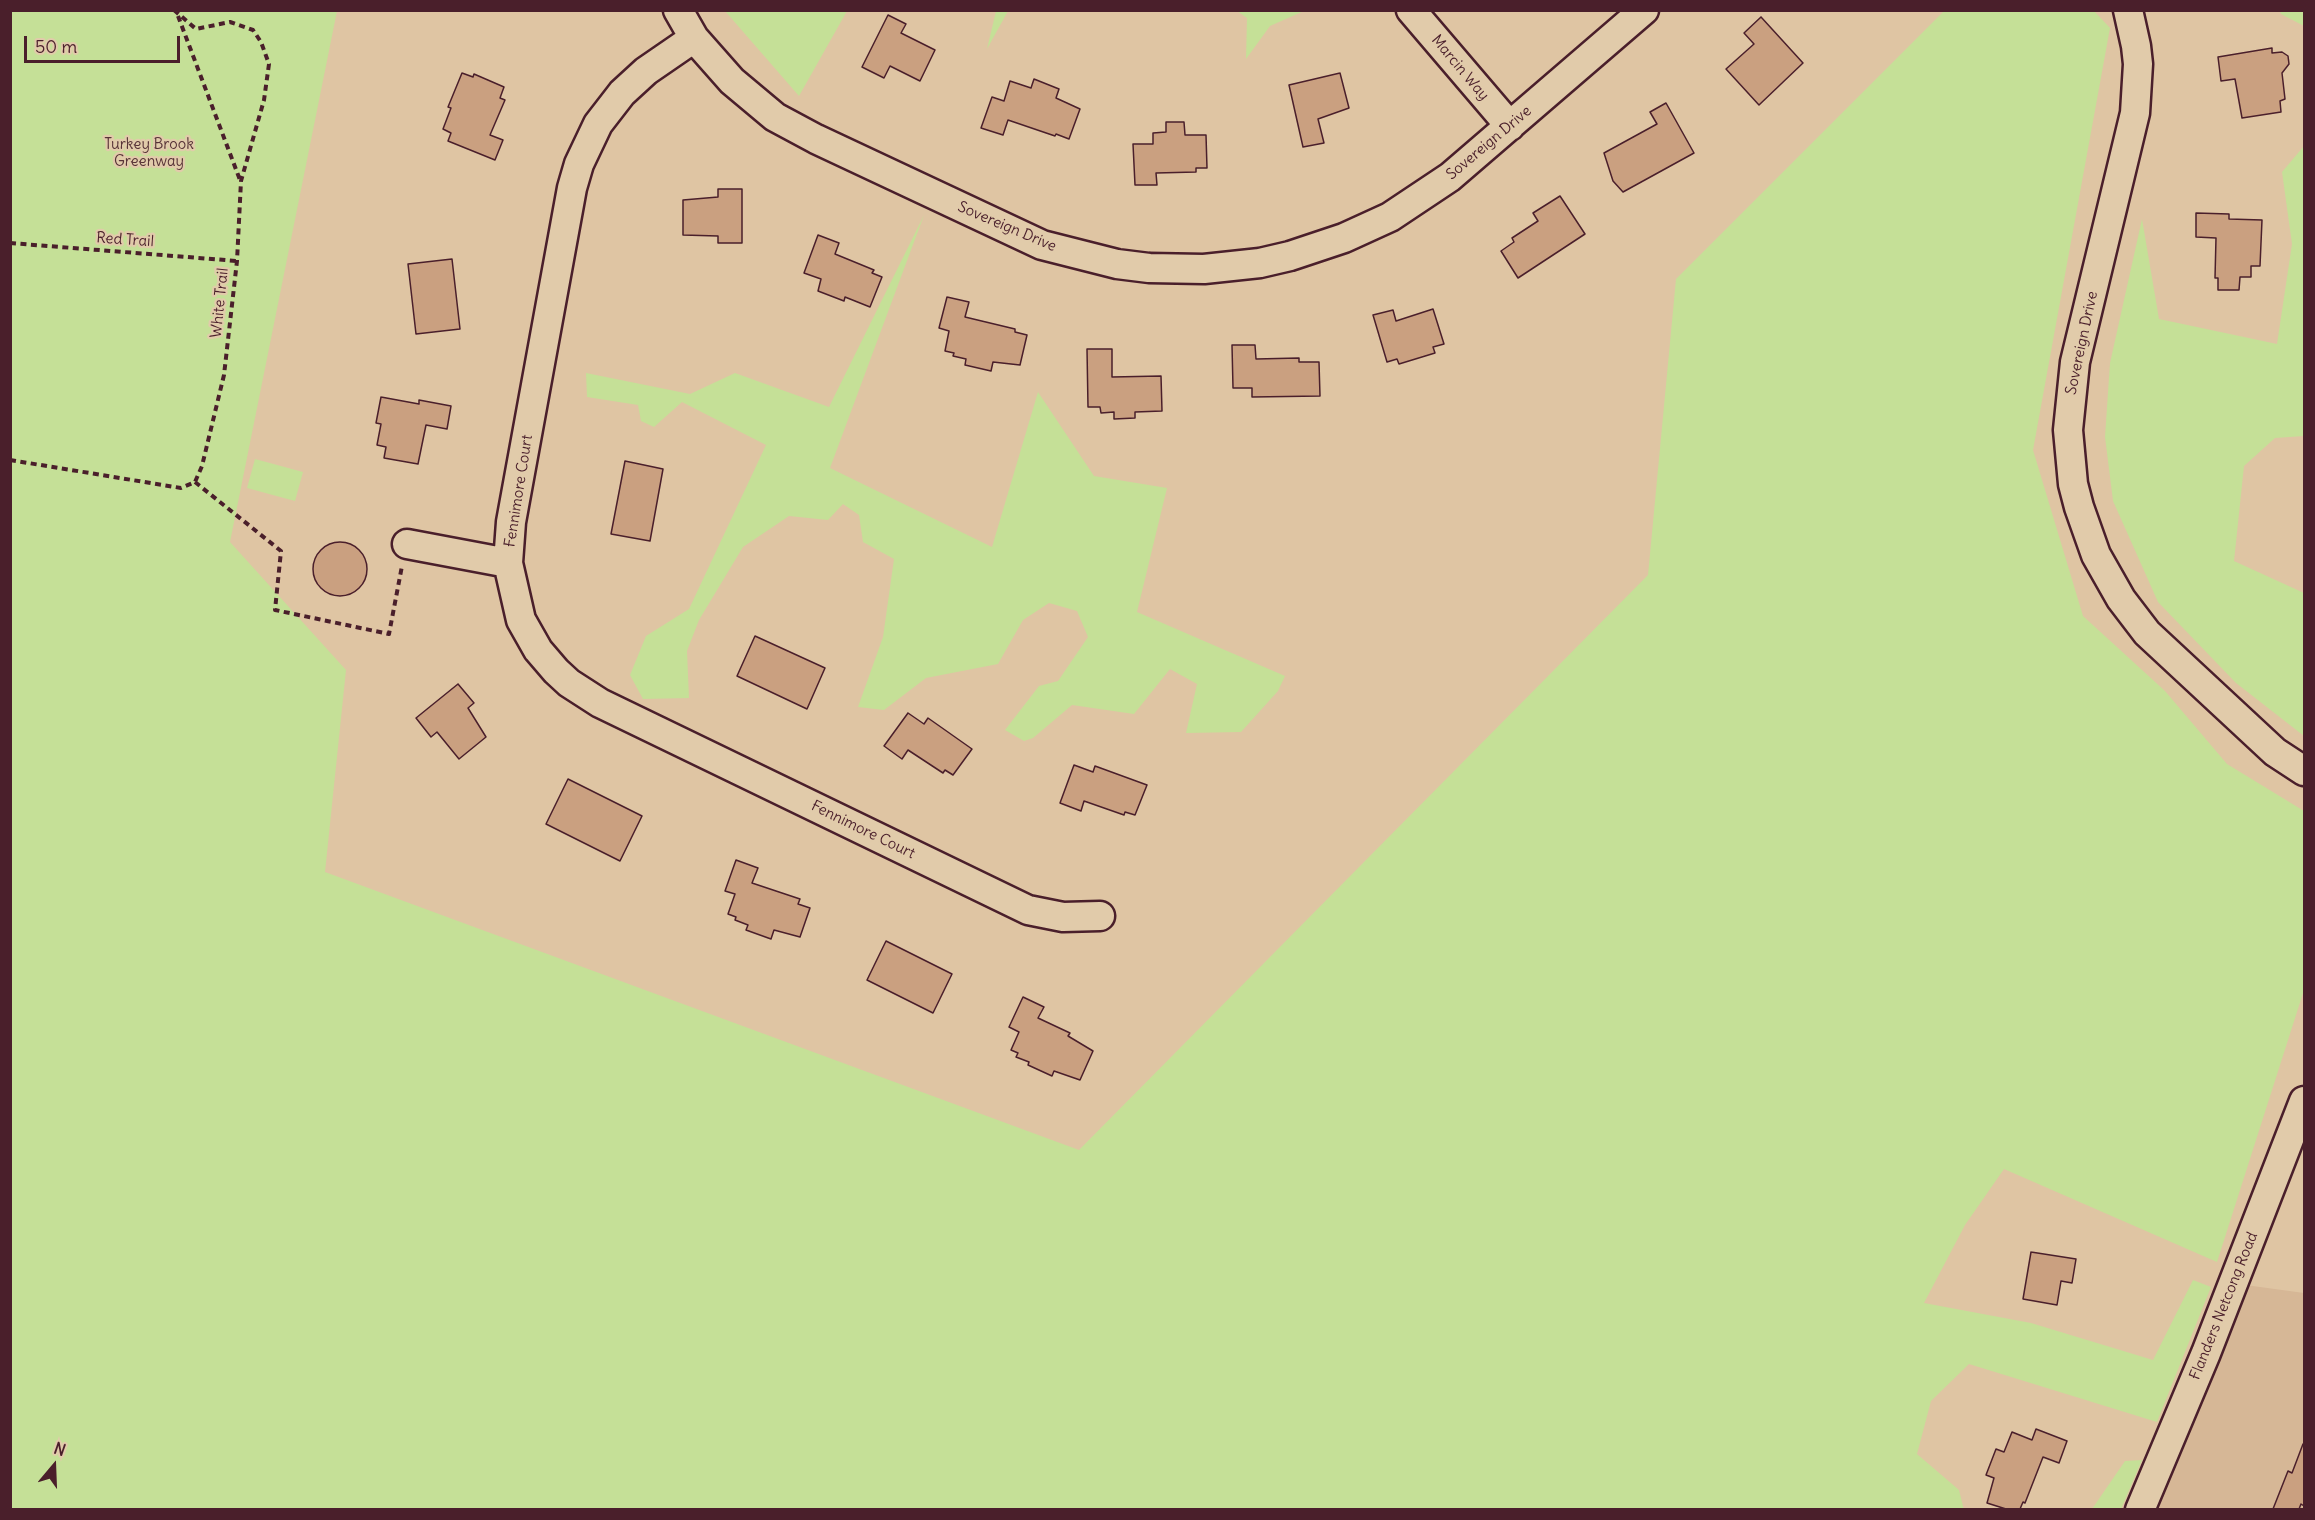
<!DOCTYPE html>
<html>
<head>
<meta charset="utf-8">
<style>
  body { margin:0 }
  #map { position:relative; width:2315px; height:1520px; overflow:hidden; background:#dfc5a3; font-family:Delius,sans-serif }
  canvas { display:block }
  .frame { position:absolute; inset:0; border:12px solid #4a1f2b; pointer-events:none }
  .north { position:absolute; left:24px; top:1436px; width:60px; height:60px; -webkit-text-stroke:4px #e1cbaa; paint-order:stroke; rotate:19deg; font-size:16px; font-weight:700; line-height:24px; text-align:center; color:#4a1f2b }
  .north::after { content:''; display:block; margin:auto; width:21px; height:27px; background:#4a1f2b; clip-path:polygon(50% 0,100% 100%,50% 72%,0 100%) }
  .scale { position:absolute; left:24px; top:36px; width:156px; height:27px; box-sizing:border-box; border:3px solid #4a1f2b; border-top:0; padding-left:8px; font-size:18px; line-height:21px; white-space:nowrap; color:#4a1f2b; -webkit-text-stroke:4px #e1cbaa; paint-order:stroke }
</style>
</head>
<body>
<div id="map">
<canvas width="2315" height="1520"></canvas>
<div class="frame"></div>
<div class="north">N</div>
<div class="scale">50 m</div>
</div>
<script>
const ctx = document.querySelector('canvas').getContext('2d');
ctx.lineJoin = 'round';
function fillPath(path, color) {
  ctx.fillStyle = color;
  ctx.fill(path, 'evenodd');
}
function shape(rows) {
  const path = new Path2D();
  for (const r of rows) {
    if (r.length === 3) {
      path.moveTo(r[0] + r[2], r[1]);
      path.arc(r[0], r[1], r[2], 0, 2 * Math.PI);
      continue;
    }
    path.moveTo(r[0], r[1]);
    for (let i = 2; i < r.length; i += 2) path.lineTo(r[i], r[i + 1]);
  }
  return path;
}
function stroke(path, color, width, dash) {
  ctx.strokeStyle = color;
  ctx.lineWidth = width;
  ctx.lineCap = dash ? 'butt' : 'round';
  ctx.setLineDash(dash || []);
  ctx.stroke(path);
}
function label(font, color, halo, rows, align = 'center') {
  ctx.font = font + ' Delius,sans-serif';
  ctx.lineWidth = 4.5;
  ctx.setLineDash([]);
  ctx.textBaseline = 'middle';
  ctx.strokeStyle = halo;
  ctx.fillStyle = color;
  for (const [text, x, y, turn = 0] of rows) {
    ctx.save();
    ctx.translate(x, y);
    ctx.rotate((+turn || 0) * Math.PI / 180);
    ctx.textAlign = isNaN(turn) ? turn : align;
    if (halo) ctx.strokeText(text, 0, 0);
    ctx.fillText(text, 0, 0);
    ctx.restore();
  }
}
const built = shape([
  [2238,1284,2304,1293,2304,1509,2148,1510]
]);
const green = shape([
  [10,11,337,11,230,542,346,670,325,872,1079,1150,1648,575,1676,279,1944,11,2094,11,2110,28,2033,450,2083,616,2165,691,2227,764,2304,811,2304,990,2217,1262,2004,1169,1965,1225,1924,1303,2031,1323,2153,1360,2193,1280,2211,1287,2157,1422,1969,1364,1931,1401,1917,1454,1959,1490,1964,1510,11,1509],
  [725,11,847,11,799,96],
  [996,11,1008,11,987,49],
  [1237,11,1304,11,1270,26,1246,59,1247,18],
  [2280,11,2304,11,2304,26,2281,14],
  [2304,146,2304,436,2275,438,2244,466,2234,561,2304,593,2304,736,2236,683,2158,602,2113,501,2105,437,2110,363,2142,219,2159,319,2277,344,2292,244,2282,172],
  [924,215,830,468,992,547,1038,392,1094,476,1167,488,1137,612,1285,676,1278,691,1241,732,1186,733,1197,684,1170,669,1134,714,1072,705,1033,738,1024,741,1005,730,1039,686,1058,681,1088,637,1077,611,1049,603,1023,620,998,664,926,678,884,710,858,707,883,637,894,559,863,542,859,515,843,504,828,520,789,516,743,547,699,620,687,651,689,698,643,699,630,675,646,636,689,609,766,445,682,402,654,427,641,421,638,405,587,397,586,373,690,394,735,373,829,407],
  [255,459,303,472,295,501,247,488],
  [2142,1460,2121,1509,2092,1509,2125,1461]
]);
const building = shape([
  [888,15,906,24,901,33,935,50,920,81,890,66,884,78,862,67,888,15],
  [1761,17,1803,63,1759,105,1726,69,1754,44,1744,33,1761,17],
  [2272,48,2272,53,2282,52,2288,56,2289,64,2282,73,2285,99,2280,101,2281,112,2242,118,2235,79,2221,81,2218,57,2272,48],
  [462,73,473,77,474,74,504,87,500,98,505,100,490,135,503,140,495,160,448,141,451,133,443,129,451,108,448,107,462,73],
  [1340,73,1349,108,1318,119,1324,143,1303,147,1289,85,1340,73],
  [1034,79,1059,89,1056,98,1080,109,1069,139,1056,134,1055,136,1008,120,1003,135,981,128,992,97,1004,101,1010,81,1031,88,1034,79],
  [1666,103,1694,153,1623,192,1613,181,1604,153,1657,124,1650,112,1666,103],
  [1166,122,1184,122,1185,135,1206,135,1207,168,1196,168,1196,172,1156,173,1157,185,1135,185,1133,144,1153,144,1153,133,1166,132,1166,122],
  [718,189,742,189,742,243,718,243,718,236,683,235,683,200,718,197,718,189],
  [1560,196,1585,234,1518,278,1501,251,1514,242,1512,238,1538,221,1533,213,1560,196],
  [2196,213,2229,214,2229,219,2262,220,2260,266,2251,266,2251,277,2240,277,2239,290,2218,290,2218,278,2215,278,2216,238,2196,237,2196,213],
  [818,235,839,243,835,254,874,270,872,273,882,277,870,307,845,297,844,301,818,291,821,279,804,273,818,235],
  [452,259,460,329,416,334,408,264,452,259],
  [947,297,969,302,965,317,1015,329,1015,332,1027,335,1020,365,993,362,991,371,965,365,966,359,953,356,954,353,945,351,949,331,939,328,947,297],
  [1433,309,1444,344,1433,347,1435,353,1399,364,1397,359,1387,362,1373,315,1393,310,1396,321,1433,309],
  [1232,345,1255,345,1256,359,1299,358,1299,362,1319,362,1320,396,1252,397,1252,388,1233,388,1232,345],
  [1087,349,1112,349,1112,377,1161,376,1162,411,1135,412,1135,418,1114,419,1114,412,1101,413,1100,407,1088,407,1087,349],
  [381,397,419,404,419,400,451,406,447,429,426,425,418,464,384,458,386,447,377,445,381,424,376,423,381,397],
  [625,461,663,469,650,541,611,534,625,461],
  [340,569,27],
  [755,636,825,668,807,709,737,676,755,636],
  [458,684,474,703,468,708,486,737,459,759,437,732,431,737,416,718,458,684],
  [908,713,924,724,928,718,972,749,953,775,945,770,943,773,908,750,902,759,884,746,908,713],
  [1074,765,1093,772,1095,766,1147,785,1135,815,1125,812,1124,815,1084,801,1081,811,1060,803,1074,765],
  [568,779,642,816,620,861,546,824,568,779],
  [736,860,758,868,752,883,800,899,798,904,810,908,800,937,774,930,771,939,746,930,748,925,735,920,736,917,728,914,735,894,725,891,736,860],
  [886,941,952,974,933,1013,867,980,886,941],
  [1023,997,1044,1007,1038,1018,1070,1033,1068,1036,1093,1051,1080,1080,1054,1071,1052,1076,1028,1065,1029,1062,1016,1057,1018,1053,1011,1050,1019,1032,1009,1027,1023,997],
  [2031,1252,2076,1259,2072,1283,2061,1281,2057,1305,2023,1299,2031,1252],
  [2036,1429,2067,1441,2059,1463,2043,1457,2025,1503,2023,1502,2020,1509,2006,1509,1987,1503,1994,1478,1986,1475,1996,1449,2004,1452,2012,1432,2032,1440,2036,1429],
  [2303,1444,2304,1444,2304,1506,2301,1504,2299,1509,2273,1509,2288,1471,2292,1473,2303,1444]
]);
const path = shape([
  [178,16,240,180],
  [10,243,237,261],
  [10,460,181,488,195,482,202,466,224,375,237,261,241,181,264,100,269,64,261,42,253,30,230,22,196,29,174,10],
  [195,482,281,551,275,610,389,634,402,566]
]);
const minor = shape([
  [678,10,694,38,732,81,775,117,816,139,1042,245,1117,264,1149,268,1204,269,1260,263,1290,256,1344,238,1390,217,1450,177,1644,10],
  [1411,10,1510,126],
  [2128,10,2136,46,2138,64,2135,113,2075,362,2068,430,2073,484,2079,507,2096,555,2121,599,2147,633,2275,752,2304,771],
  [694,38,646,71,622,93,598,124,579,164,572,188,511,522,508,563,521,620,538,650,556,671,569,683,600,703,1028,910,1063,917,1100,916],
  [407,544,508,563],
  [2140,1510,2206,1353,2304,1101]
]);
const streetNames = [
  ["Marcin Way",1460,68,50],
  ["Sovereign Drive",1489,143,-40],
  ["Sovereign Drive",1007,227,23],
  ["Red Trail",125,240,4],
  ["White Trail",220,303,-84],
  ["Sovereign Drive",2082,343,-78],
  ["Fennimore Court",519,491,-81],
  ["Fennimore Court",863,830,26],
  ["Flanders Netcong Road",2224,1306,-68]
];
const parkNames = [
  ["Turkey Brook",149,145],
  ["Greenway",149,162]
];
fillPath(built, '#d6b796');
fillPath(green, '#c5e097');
fillPath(building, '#caa080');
stroke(building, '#4a1f2b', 1.5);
stroke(minor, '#4a1f2b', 33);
stroke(path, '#4a1f2b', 4, [6, 4.5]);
stroke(minor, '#e1cbaa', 28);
label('15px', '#4a1f2b', '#e1cbaa', streetNames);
label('15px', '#563236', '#e1cbaa', parkNames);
</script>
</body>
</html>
